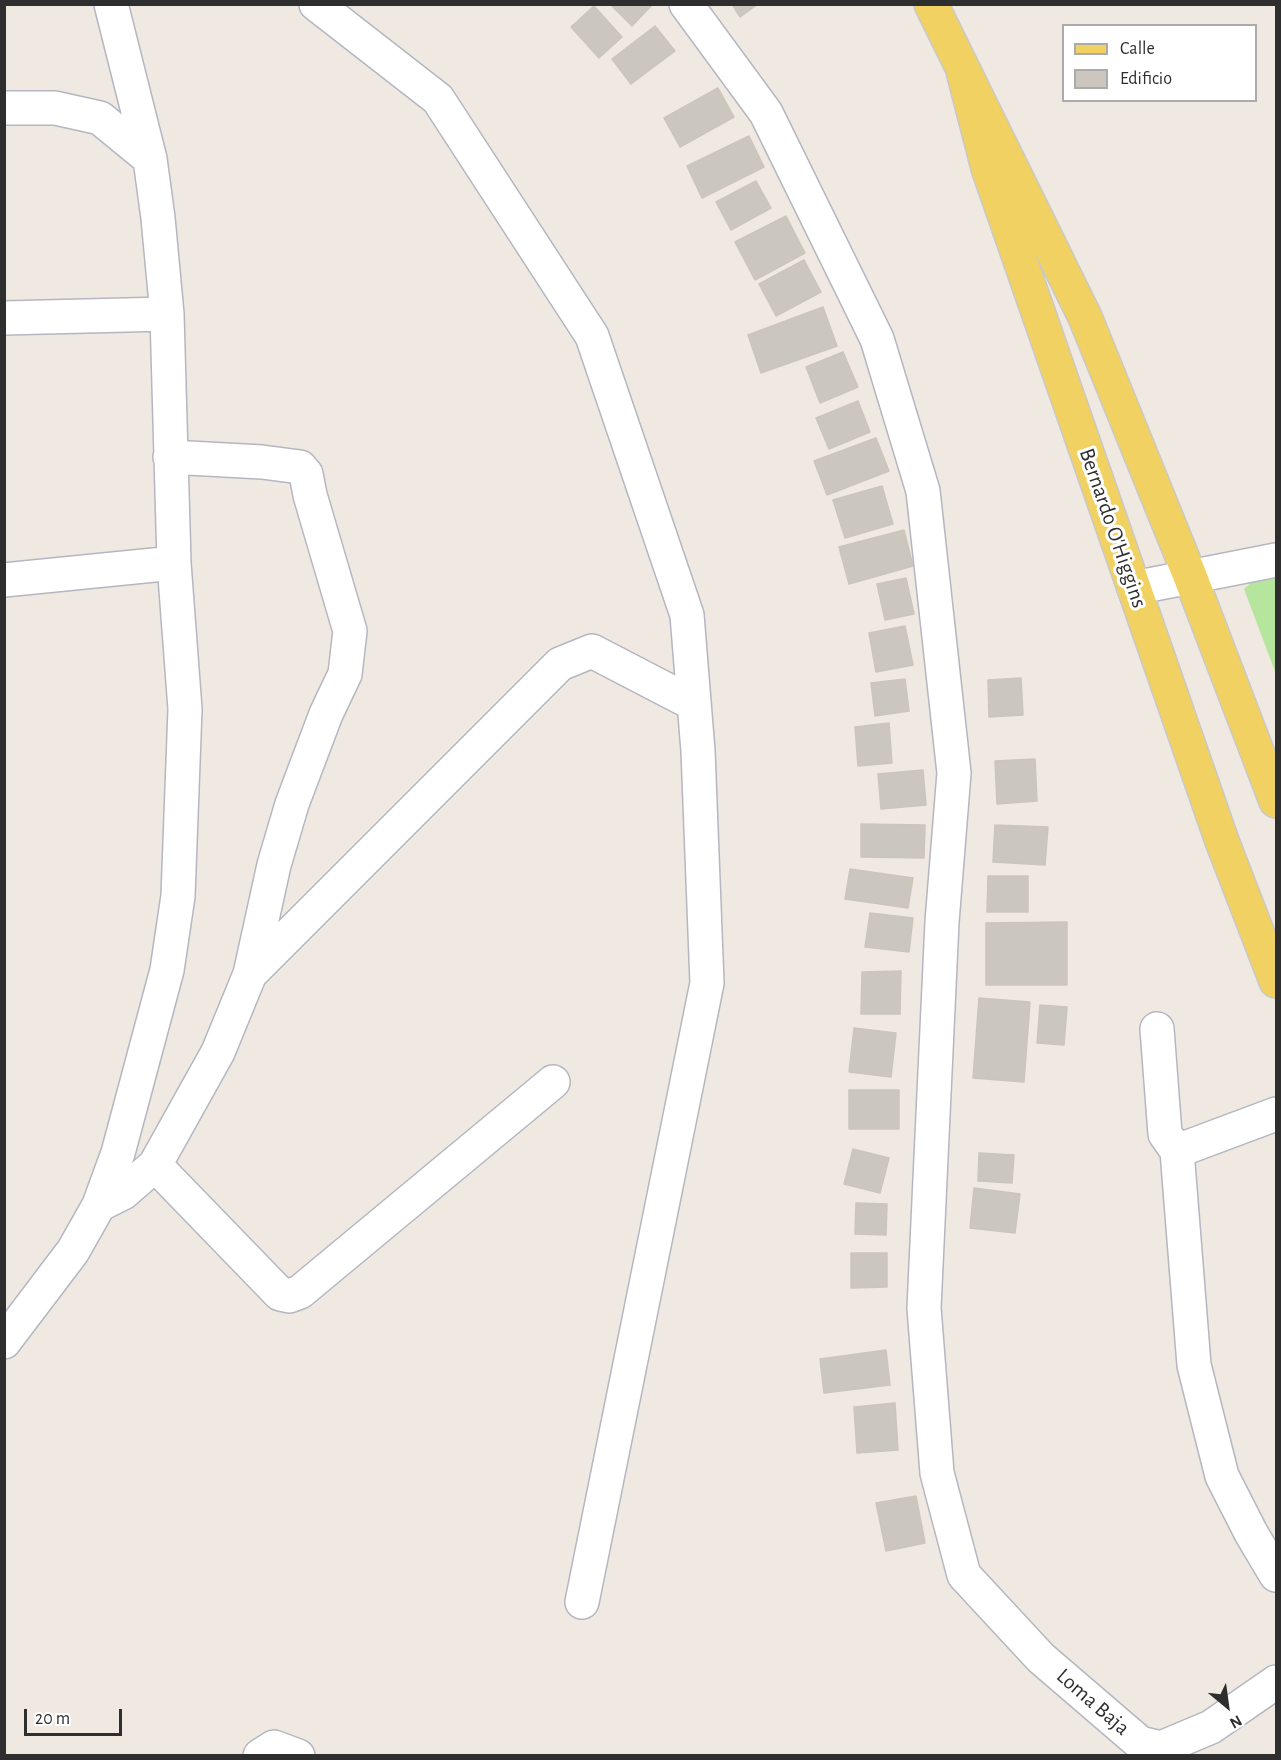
<!DOCTYPE html>
<html>
<head>
<meta charset="utf-8">
<style>
  body { margin:0 }
  #map { position:relative; width:1281px; height:1760px; overflow:hidden; background:#efe9e1; font-family:"Alegreya Sans",sans-serif }
  canvas { display:block }
  .frame { position:absolute; inset:0; border:6px solid #2e2e2e; pointer-events:none }
  .legend { position:absolute; left:1062px; top:24px; width:195px; height:78px; box-sizing:border-box; background:#fff; border:2px solid #ababab; margin:0; padding:8px 10px; list-style:none; font-size:18px; color:#2e2e2e }
  .legend li { display:flex; align-items:center; gap:12px; height:30px }
  .legend b { width:30px; border:2px solid #ababab }
  .north { position:absolute; left:1197px; top:1676px; width:60px; height:60px; -webkit-text-stroke:4px #fff; paint-order:stroke; rotate:151deg; font-size:16px; font-weight:700; line-height:24px; text-align:center; color:#2e2e2e }
  .north::after { content:''; display:block; margin:auto; width:21px; height:27px; background:#2e2e2e; clip-path:polygon(50% 0,100% 100%,50% 72%,0 100%) }
  .scale { position:absolute; left:24px; top:1709px; width:98px; height:27px; box-sizing:border-box; border:3px solid #2e2e2e; border-top:0; padding-left:8px; font-size:18px; line-height:21px; white-space:nowrap; color:#2e2e2e; -webkit-text-stroke:4px #fff; paint-order:stroke }
</style>
</head>
<body>
<div id="map">
<canvas width="1281" height="1760"></canvas>
<div class="frame"></div>
<ul class="legend">
<li><b style="height:8px;background:#f2d163"></b>Calle</li>
<li><b style="height:16px;background:#cbc7bf"></b>Edificio</li>
</ul>
<div class="north">N</div>
<div class="scale">20 m</div>
</div>
<script>
const ctx = document.querySelector('canvas').getContext('2d');
ctx.lineJoin = 'round';
function fillPath(path, color) {
  ctx.fillStyle = color;
  ctx.fill(path, 'evenodd');
}
function shape(rows) {
  const path = new Path2D();
  for (const r of rows) {
    path.moveTo(r[0], r[1]);
    for (let i = 2; i < r.length; i += 2) path.lineTo(r[i], r[i + 1]);
  }
  return path;
}
function stroke(path, color, width, dash) {
  ctx.strokeStyle = color;
  ctx.lineWidth = width;
  ctx.lineCap = dash ? 'butt' : 'round';
  ctx.setLineDash(dash || []);
  ctx.stroke(path);
}
function label(font, color, halo, rows, align = 'center') {
  ctx.font = font + ' "Alegreya Sans",sans-serif';
  ctx.lineWidth = 6;
  ctx.setLineDash([]);
  ctx.textBaseline = 'middle';
  ctx.strokeStyle = halo;
  ctx.fillStyle = color;
  for (const [text, x, y, turn = 0] of rows) {
    ctx.save();
    ctx.translate(x, y);
    ctx.rotate((+turn || 0) * Math.PI / 180);
    ctx.textAlign = isNaN(turn) ? turn : align;
    if (halo) ctx.strokeText(text, 0, 0);
    ctx.fillText(text, 0, 0);
    ctx.restore();
  }
}
const green = shape([
  [1276,569,1276,674,1244,589,1262,572]
]);
const building = shape([
  [610,4,653,4,632,26,610,4],
  [732,4,758,4,740,17,732,4],
  [594,6,622,37,599,58,571,27,594,6],
  [655,26,675,51,631,84,612,59,655,26],
  [718,88,734,117,680,147,664,118,718,88],
  [749,136,764,167,702,198,687,166,749,136],
  [756,181,771,208,731,230,716,202,756,181],
  [786,216,805,253,755,280,735,242,786,216],
  [804,260,821,292,776,316,759,284,804,260],
  [823,307,837,346,761,373,748,335,823,307],
  [843,352,858,387,820,403,806,367,843,352],
  [858,401,870,432,829,449,816,418,858,401],
  [876,438,889,471,827,495,814,461,876,438],
  [882,486,893,524,845,538,833,500,882,486],
  [904,530,913,566,849,584,839,547,904,530],
  [906,578,914,614,885,620,877,584,906,578],
  [905,626,913,665,876,672,869,633,905,626],
  [1021,678,1023,715,989,717,988,680,1021,678],
  [905,679,909,711,875,716,871,683,905,679],
  [889,723,892,763,858,766,855,727,889,723],
  [1035,759,1037,801,997,804,995,761,1035,759],
  [923,770,926,805,881,809,878,774,923,770],
  [861,824,925,825,924,858,861,857,861,824],
  [995,825,1048,827,1045,865,993,862,995,825],
  [850,869,913,878,908,908,845,899,850,869],
  [988,876,1028,876,1028,912,987,912,988,876],
  [870,913,913,918,909,952,865,947,870,913],
  [1067,922,1067,985,986,985,986,923,1067,922],
  [901,971,900,1014,861,1014,862,972,901,971],
  [979,998,1030,1002,1024,1082,973,1078,979,998],
  [1040,1005,1067,1007,1064,1045,1037,1043,1040,1005],
  [854,1028,896,1033,891,1077,849,1072,854,1028],
  [849,1090,899,1090,899,1129,849,1129,849,1090],
  [853,1149,889,1158,880,1193,844,1184,853,1149],
  [979,1153,1014,1155,1012,1183,978,1181,979,1153],
  [974,1188,1020,1194,1015,1233,970,1228,974,1188],
  [856,1203,887,1204,886,1235,855,1234,856,1203],
  [851,1253,887,1253,887,1287,851,1288,851,1253],
  [886,1350,890,1385,824,1393,820,1359,886,1350],
  [895,1403,898,1450,857,1453,854,1407,895,1403],
  [916,1496,925,1543,886,1551,876,1503,916,1496]
]);
const minor = shape([
  [316,4,438,99,592,336,687,615,698,751,707,983,582,1602],
  [686,4,766,113,877,339,923,491,954,773,942,922,924,1308,937,1473,964,1575,1041,1658,1140,1743,1161,1748,1211,1727,1276,1682],
  [4,108,55,108,100,118,150,159],
  [4,318,167,314],
  [4,580,174,563],
  [1134,588,1276,560],
  [250,974,560,664,592,651,694,704],
  [1157,1029,1165,1134,1177,1151],
  [1276,1114,1177,1151,1194,1365,1222,1476,1251,1533,1276,1575],
  [155,1165,280,1294,289,1296,300,1292,553,1082],
  [99,1205,123,1193,155,1165,218,1052,250,974,274,865,292,804,326,714,345,674,348,648,350,631,310,495,306,474,300,467,262,462,170,457],
  [4,1342,73,1251,99,1205,118,1153,167,970,178,896,185,709,174,563,167,314,158,218,150,159,111,4],
  [260,1756,274,1747,298,1756]
]);
const major = shape([
  [931,4,1085,317,1190,576,1276,801],
  [963,71,988,168,1222,841,1276,981]
]);
const streetNames = [
  ["Bernardo O'Higgins",1113,528,71],
  ["Loma Baja",1093,1702,41]
];
fillPath(green, '#b6e59e');
fillPath(building, '#cbc7bf');
stroke(building, '#cbc5ba', 1.5);
stroke(minor, '#b4b7c1', 36);
stroke(major, '#c9c9c9', 36);
stroke(minor, '#fff', 33);
stroke(major, '#f2d163', 33);
label('22px', '#2e2e2e', '#fff', streetNames);
</script>
</body>
</html>
